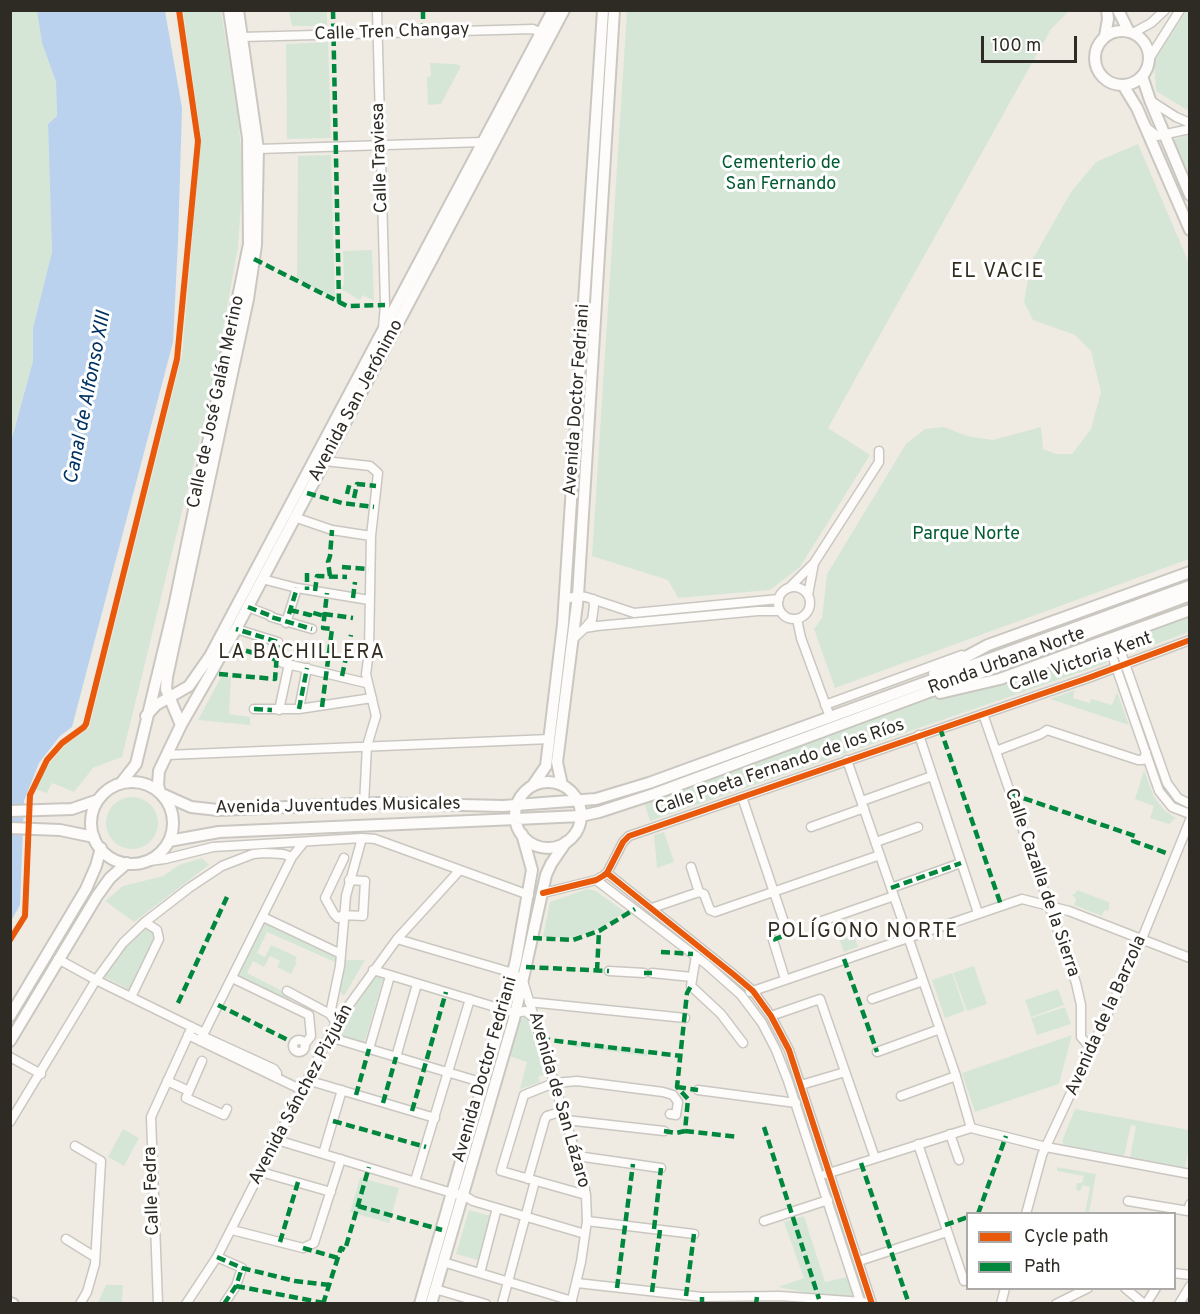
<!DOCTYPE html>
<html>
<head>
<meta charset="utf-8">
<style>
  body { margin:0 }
  #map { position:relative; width:1200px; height:1314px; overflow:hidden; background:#efebe3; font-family:Overpass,sans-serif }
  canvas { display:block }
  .frame { position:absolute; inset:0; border:12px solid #2e2b25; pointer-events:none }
  .legend { position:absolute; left:966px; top:1212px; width:210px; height:78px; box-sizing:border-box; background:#fff; border:2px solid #abaaa8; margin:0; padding:8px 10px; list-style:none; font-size:18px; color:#2e2b25 }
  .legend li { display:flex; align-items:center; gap:12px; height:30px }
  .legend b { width:30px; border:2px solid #abaaa8 }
  .scale { position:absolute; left:981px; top:36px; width:96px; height:27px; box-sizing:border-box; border:3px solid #2e2b25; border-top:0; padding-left:8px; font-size:18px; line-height:21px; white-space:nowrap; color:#2e2b25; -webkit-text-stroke:4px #fff; paint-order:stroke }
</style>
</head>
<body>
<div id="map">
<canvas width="1200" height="1314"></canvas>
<div class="frame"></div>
<ul class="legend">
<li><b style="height:8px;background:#e8590c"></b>Cycle path</li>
<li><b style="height:8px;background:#00873e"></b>Path</li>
</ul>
<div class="scale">100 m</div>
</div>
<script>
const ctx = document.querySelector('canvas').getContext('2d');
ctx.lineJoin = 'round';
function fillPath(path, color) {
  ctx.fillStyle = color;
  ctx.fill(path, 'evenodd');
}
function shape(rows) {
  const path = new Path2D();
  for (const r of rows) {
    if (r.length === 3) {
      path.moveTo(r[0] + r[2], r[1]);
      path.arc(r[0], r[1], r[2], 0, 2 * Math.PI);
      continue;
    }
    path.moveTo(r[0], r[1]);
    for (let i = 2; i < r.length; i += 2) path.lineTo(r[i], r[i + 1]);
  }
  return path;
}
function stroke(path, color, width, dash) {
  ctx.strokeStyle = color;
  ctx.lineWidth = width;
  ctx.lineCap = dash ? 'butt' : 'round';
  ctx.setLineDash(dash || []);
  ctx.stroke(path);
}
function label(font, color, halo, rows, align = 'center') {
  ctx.font = font + ' Overpass,sans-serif';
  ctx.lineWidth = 6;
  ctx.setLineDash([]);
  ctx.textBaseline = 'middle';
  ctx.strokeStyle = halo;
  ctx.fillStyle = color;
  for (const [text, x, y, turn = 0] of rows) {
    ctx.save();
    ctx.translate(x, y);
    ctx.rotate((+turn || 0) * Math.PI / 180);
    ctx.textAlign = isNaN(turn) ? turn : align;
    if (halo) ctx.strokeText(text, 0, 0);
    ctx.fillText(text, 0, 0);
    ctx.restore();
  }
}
const green = shape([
  [1187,10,1190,11,1189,111,1156,91,1154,61],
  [11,11,37,11,42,43,56,82,57,116,48,124,52,252,33,328,33,361,11,439],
  [183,11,221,11,238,114,243,174,238,247,213,385,122,757,93,768,74,792,52,783,47,793,34,789,41,774,65,745,89,728,182,355,201,138],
  [289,11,327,11,327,26,292,26],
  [627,11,1069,11,1051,29,828,428,870,455,800,567,770,590,678,598,668,580,592,556],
  [328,42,331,138,287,139,286,44],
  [430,63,456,64,461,66,441,104,428,105,427,77,431,76],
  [1185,136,1189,137,1189,189,1166,142],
  [1138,144,1189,263,1189,559,835,688,814,629,822,618,827,574,906,444,925,429,944,427,967,436,993,440,1041,427,1043,449,1056,454,1072,454,1091,429,1101,392,1091,351,1075,335,1033,320,1024,302,1031,262,1071,192,1096,162],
  [331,155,335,300,297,279,298,156],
  [372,250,374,301,363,295,360,300,341,289,344,284,343,251],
  [1189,616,1189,632,1134,652,1129,639],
  [1101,646,1107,663,650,821,644,802,927,698],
  [222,675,231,677,229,714,250,717,250,725,198,720],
  [1075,690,1073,698,1090,703,1091,699,1112,705,1117,692,1129,725,1050,699],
  [1144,770,1154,797,1164,810,1176,818,1169,824,1150,818,1154,806,1135,799],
  [132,823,26],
  [664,832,674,862,657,868,654,835],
  [202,858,209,865,134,922,105,901,123,886,163,876,179,865],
  [587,889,596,891,625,912,599,929,573,938,543,937,550,902],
  [1077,890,1109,902,1109,909,1108,911,1104,910,1102,916,1074,905,1076,899,1072,895,1076,893],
  [263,922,337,958,335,962,267,932,257,953,265,957,271,945,297,957,295,961,297,962,291,974,277,967,280,961,270,956,264,967,253,961,247,973,292,996,289,1002,236,975],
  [850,923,858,947,844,952,835,928],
  [144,928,149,929,153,934,154,943,130,990,103,976,119,953,139,930],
  [345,960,365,960,344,996,340,992],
  [974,966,987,1004,967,1011,953,973],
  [952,973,965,1011,945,1018,932,980],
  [375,975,383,979,364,1044,338,1035],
  [1058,989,1064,1005,1031,1017,1025,1000],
  [1065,1007,1071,1024,1037,1035,1031,1018],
  [522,1016,526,1017,528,1020,545,1074,538,1077,540,1082,520,1089,527,1062,509,1056,519,1020],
  [1072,1035,1059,1084,975,1112,962,1073],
  [570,1041,648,1051,647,1056,570,1046],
  [1075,1109,1189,1130,1189,1146,1185,1168,1130,1158,1136,1126,1131,1125,1124,1156,1065,1146,1062,1141],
  [123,1129,139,1138,124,1166,108,1157],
  [1057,1167,1096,1174,1089,1213,1085,1213,1090,1187,1083,1185,1080,1191,1076,1190,1077,1183,1082,1183,1084,1176,1057,1171],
  [830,1173,871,1300,860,1303,778,1287,804,1278,784,1222,804,1216,825,1282,852,1276,820,1176],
  [360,1178,399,1188,389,1223,350,1212],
  [469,1210,491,1216,478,1260,456,1254],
  [106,1285,123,1285,122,1303,98,1303]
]);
const water = shape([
  [37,11,165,11,182,108,178,241,173,342,72,727,60,736,39,763,24,801,20,905,11,921,11,441,33,361,33,328,52,252,48,124,57,116,56,82,42,43]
]);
const minor = shape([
  [377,10,385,305,383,328],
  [1133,33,1151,23,1165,10],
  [242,37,533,29,541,33],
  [1149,59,1180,10],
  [1151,101,1176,117,1190,123],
  [1146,127,1157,136,1190,129],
  [258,149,483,142],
  [325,461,370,466,378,473,371,536,369,652,366,674,376,716,367,746,364,804],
  [294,517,332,530,371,536],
  [262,579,297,588,369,600],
  [794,603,16],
  [789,588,814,563,879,462,879,451],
  [808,595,814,563],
  [565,599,578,596,586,597,634,613,779,599],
  [248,607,271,616,271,617,312,629],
  [797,619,801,638,830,717],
  [286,623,297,588],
  [585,628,592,620,594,606,593,599],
  [236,629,278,642],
  [1116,638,1167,783,1178,798,1190,804],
  [573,639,585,628,597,626,758,611,780,611],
  [1107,641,1159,791,1172,807,1190,814],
  [278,660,283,663,366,683],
  [825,705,962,655],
  [254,709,299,709,372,698],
  [299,709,307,668],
  [279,710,289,664],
  [983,714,1076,983,1081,1005,1081,1037,1087,1044,1095,1044],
  [919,735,978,913],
  [996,751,1041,734,1047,730,1138,760,1143,760,1146,753],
  [167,755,550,739],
  [847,760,956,1076,971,1128],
  [742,797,788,934],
  [862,801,932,776],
  [811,827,864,808],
  [876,842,918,827],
  [344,858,325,898,334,914,338,918,343,915,363,916,365,881,349,880],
  [142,862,165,859,213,847,362,838,375,839,529,895],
  [607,873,733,974,753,991,771,1016,789,1050,872,1304],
  [596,880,706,964,741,995,762,1023,776,1050,788,1081,861,1304],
  [891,888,961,863],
  [699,892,704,894,710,910,715,912,880,855],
  [543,893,596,880,603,876,607,873,623,842,629,836,1088,678,1190,640],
  [652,908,699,892,691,867],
  [263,917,341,954],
  [819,922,894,896],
  [397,939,513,973,523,981,582,1174,586,1195,587,1221,581,1262,571,1304],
  [773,940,785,979],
  [696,956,691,986,721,1014,743,1043],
  [58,959,96,980,204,1033],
  [373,970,505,1010,516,1013,525,1011,534,1018],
  [609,971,644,973],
  [652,973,692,977],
  [232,978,309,1015,311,1036,305,1044],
  [287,991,330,1014],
  [750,992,1022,899,1069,911,1190,958],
  [131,997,159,939,157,930,145,922],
  [872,999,923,981],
  [529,1002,685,1018],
  [771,1016,820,999,875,1158],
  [336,1023,330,1014,340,966,346,896,362,838],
  [188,1035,302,1090],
  [202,1036,274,1069,277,1073,277,1078],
  [329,1037,484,1083],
  [299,1046,6],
  [200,1041,292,857,304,842],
  [369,1049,390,976],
  [877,1052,940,1029],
  [10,1057,41,1074],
  [396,1057,417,984],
  [307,1080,435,1118],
  [167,1081,189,1091,186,1098,224,1115,227,1109],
  [801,1085,845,1072],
  [698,1090,796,1103],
  [189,1091,202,1061],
  [901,1096,956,1076],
  [566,1120,664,1131],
  [10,1122,96,980,123,943,145,922,189,888,222,866,253,854,264,853,283,854,292,857],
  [950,1134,959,1160],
  [277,1140,452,1193,463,1195,473,1201,585,1234],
  [918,1144,964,1281],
  [75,1146,101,1161,95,1264,87,1292,80,1304],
  [323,1154,342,1090],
  [577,1156,661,1168],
  [261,1172,331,1192],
  [826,1174,971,1128,1046,1147,1190,1174],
  [528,1179,545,1119,547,1116,563,1111],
  [415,1181,470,999],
  [586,1195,501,1171,524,1095,554,1083,577,1081,663,1092,673,1095,678,1102,676,1115,670,1114],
  [1128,1201,1188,1211,1190,1204],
  [1026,1214,1042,1155,1137,951,1190,820],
  [587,1221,694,1234],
  [764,1221,828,1200],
  [232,1230,303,1248,314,1243,341,1159],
  [66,1239,95,1257],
  [217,1257,242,1268,236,1286,224,1304],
  [859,1261,947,1232],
  [443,1262,572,1301],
  [480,1273,497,1208],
  [1174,1273,1190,1275],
  [577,1283,702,1297,780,1296,863,1302],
  [1125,1288,1144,1304],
  [435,1289,486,1304],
  [158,1304,151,1117,192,1027],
  [186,1304,217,1257,336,1023,397,939,459,871],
  [502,1304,535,1181],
  [1001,1304,1005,1288],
  [1056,1304,1088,1288],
  [1146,1304,1156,1288],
  [1179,1304,1190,1286]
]);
const major = shape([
  [1118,10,1129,32],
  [1122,58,27],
  [1105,36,1108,19,1107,10],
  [1142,76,1150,100,1190,195],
  [1123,85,1137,108,1190,230],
  [934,674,988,645,1190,572],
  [940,693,1000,679,1190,610],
  [146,716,156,705,189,686,210,656,553,10],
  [181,725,166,689,167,677,248,299,256,245,258,149,238,10],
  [132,823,41],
  [548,815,33],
  [121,783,136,764,174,607,249,244,248,138,229,10],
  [533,785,546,766,563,624,603,10],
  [562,785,557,762,578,596,614,10],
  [160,792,158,785,159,771,181,725,236,629,564,10],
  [162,794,191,807,218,810,378,803,503,806,596,799,649,783,1190,586],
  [10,811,72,809,98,800],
  [10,828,60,830,94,837],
  [169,841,219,832,516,819,581,816,599,812,654,794,1190,595],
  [10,1016,86,889,96,866,101,848],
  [10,1041,97,896,110,878,127,863],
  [10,1303,13,1304],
  [420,1304,502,1019,516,960,532,870,522,834],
  [431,1304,514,1019,546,875,551,864,566,842]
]);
const quiet = shape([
  [333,10,339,303],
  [423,10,423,32],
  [254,259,347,306,385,305],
  [307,493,342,503,374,507],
  [347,494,350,482],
  [354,498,357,484,376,486],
  [342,567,369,569],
  [307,573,307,590],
  [330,576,328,562,330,556,332,530],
  [315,591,317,576,347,577],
  [353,598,355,582],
  [248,607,271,616,271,617,312,629],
  [290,610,310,615,310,612,324,616],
  [289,614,297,588],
  [324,614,353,618],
  [233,647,278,660],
  [219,674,275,679,278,642,236,629],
  [342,676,351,635],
  [322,707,332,629,323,628,327,593],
  [254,709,272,710],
  [299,709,307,668],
  [940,728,1001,905],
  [1011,794,1135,836,1133,841,1169,854],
  [891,888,961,863],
  [533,938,573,940,599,931,635,909],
  [773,940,788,934],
  [661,952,693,954],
  [844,959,877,1052],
  [526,967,609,971],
  [597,971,599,931],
  [644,973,652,973],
  [178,1003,227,897],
  [218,1005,290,1041],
  [541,1039,681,1056],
  [677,1087,698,1090],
  [356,1095,369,1049],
  [383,1103,396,1057],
  [412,1111,446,992],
  [333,1121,426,1147],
  [764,1127,819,1299],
  [664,1131,676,1133,685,1131,688,1099,677,1087,687,993,691,986],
  [685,1131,738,1137],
  [861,1163,909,1304],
  [358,1206,442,1230],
  [978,1214,1006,1136],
  [945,1225,968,1217],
  [654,1229,661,1168],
  [280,1242,298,1182],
  [303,1248,338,1258],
  [217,1257,242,1268,295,1281,330,1285],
  [236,1286,324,1303],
  [617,1288,633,1164],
  [652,1292,660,1230],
  [686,1296,694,1234],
  [224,1304,236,1286,242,1268],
  [323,1304,341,1248,345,1250,369,1167],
  [702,1304,702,1297],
  [756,1304,757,1297]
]);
const cycleway = shape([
  [607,873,733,974,753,991,771,1016,789,1050,872,1304],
  [543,893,596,880,603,876,607,873,623,842,629,836,1088,678,1190,640],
  [10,940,25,916,30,795,47,760,62,743,84,727,86,724,177,359,198,141,179,10]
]);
const streetNames = [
  ["Calle Tren Changay",392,33,-2],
  ["Calle Traviesa",381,158,-92],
  ["Avenida Doctor Fedriani",578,400,-86],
  ["Avenida San Jerónimo",357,401,-62],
  ["Calle de José Galán Merino",217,402,-78],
  ["Ronda Urbana Norte",1007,662,-20],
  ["Calle Victoria Kent",1081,663,-19],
  ["Calle Poeta Fernando de los Ríos",780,768,-19],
  ["Avenida Juventudes Musicales",338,807,-1],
  ["Calle Cazalla de la Sierra",1041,883,71],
  ["Avenida de la Barzola",1107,1016,-66],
  ["Avenida Doctor Fedriani",486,1070,-74],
  ["Avenida Sánchez Pizjuán",302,1095,-62],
  ["Avenida de San Lázaro",558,1100,74],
  ["Calle Fedra",153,1191,-92]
];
const parkNames = [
  ["Cementerio de",781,164],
  ["San Fernando",781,185],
  ["Parque Norte",966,535]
];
const neighbourhoodNames = [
  ["EL VACIE",998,273],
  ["LA BACHILLERA",302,654],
  ["POLÍGONO NORTE",863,933]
];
const waterNames = [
  ["Canal de Alfonso XIII",89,398,-79]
];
fillPath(green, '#d6e6d6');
fillPath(water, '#bad2ed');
stroke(minor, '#cac7c1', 11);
stroke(major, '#cac7c1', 14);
stroke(minor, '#fdfcfb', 8);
stroke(major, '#fdfcfb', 10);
stroke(quiet, '#00873e', 4.5, [9, 4.5]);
stroke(cycleway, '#e8590c', 6);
label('18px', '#2e2b25', '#fff', streetNames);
label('18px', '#005a32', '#fff', parkNames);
ctx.letterSpacing = '1.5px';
label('20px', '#322c20', '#fff', neighbourhoodNames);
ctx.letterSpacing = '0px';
label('italic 20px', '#003263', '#fff', waterNames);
</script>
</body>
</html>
